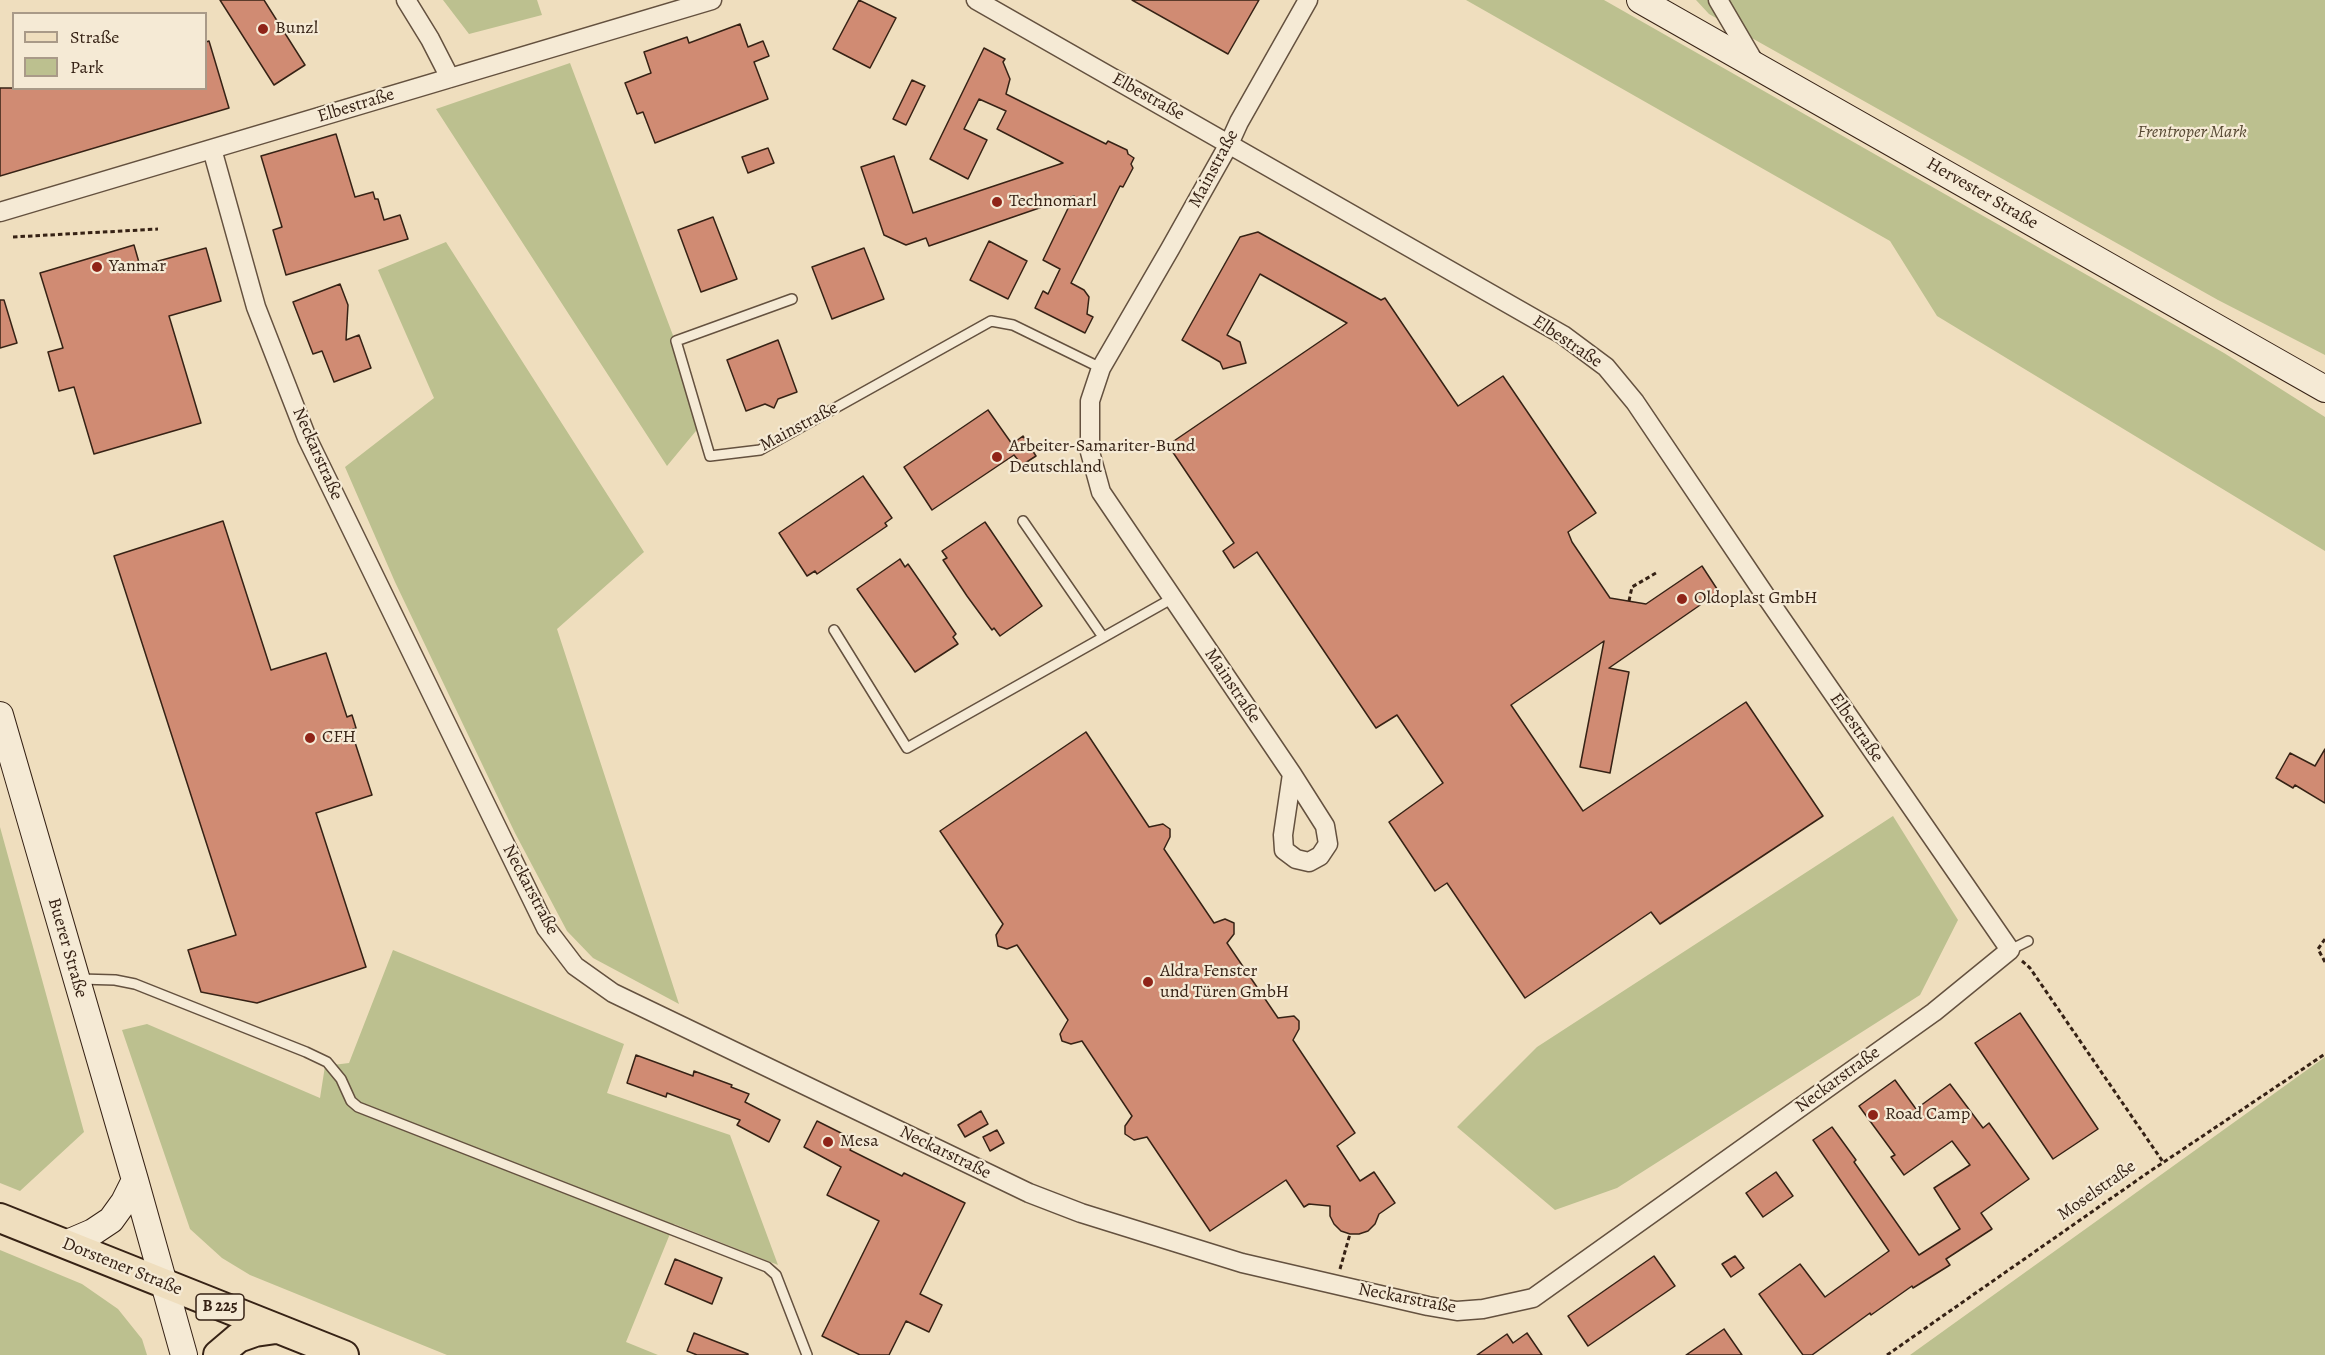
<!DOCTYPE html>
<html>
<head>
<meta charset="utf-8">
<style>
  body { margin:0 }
  #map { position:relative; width:2325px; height:1355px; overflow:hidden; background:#efdebe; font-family:Alegreya,serif }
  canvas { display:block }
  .legend { position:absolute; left:12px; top:12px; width:195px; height:78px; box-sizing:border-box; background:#f5ead5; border:2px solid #a99a88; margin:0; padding:8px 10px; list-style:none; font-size:18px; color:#362215 }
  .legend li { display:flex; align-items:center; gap:12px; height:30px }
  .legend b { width:30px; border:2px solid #a99a88 }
</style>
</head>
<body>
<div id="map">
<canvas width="2325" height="1355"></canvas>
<ul class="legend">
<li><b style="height:8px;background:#efdebe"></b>Straße</li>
<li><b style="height:16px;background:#bcc08f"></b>Park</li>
</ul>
</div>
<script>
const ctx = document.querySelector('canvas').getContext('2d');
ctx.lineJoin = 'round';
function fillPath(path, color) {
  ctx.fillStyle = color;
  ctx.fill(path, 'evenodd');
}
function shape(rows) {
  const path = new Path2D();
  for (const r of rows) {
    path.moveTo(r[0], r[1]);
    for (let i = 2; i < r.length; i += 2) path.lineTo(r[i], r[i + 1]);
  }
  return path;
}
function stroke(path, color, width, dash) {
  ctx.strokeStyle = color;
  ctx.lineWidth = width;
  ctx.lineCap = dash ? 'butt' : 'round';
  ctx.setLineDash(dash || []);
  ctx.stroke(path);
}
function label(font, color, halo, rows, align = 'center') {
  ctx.font = font + ' Alegreya,serif';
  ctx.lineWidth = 4.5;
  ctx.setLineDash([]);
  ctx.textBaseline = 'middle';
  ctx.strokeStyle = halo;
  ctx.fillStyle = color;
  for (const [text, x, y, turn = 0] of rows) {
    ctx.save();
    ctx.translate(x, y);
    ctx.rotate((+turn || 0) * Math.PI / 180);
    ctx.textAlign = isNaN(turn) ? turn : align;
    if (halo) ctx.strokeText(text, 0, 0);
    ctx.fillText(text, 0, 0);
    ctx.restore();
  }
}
const green = shape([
  [443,0,537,0,542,15,469,34],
  [1466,0,1604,0,2224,353,2325,417,2325,551,1937,316,1890,241],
  [1696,0,2325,0,2325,355,2218,300,1709,14],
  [570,63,705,420,667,466,436,109],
  [446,242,644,552,557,629,679,1004,593,958,567,931,515,833,395,582,345,467,434,398,378,270],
  [1893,816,1958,920,1920,995,1617,1188,1555,1210,1457,1127,1537,1047],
  [0,827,84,1132,20,1191,0,1183],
  [393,950,624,1044,607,1093,730,1135,778,1265,674,1224,626,1342,658,1355,447,1355,250,1275,222,1258,190,1229,122,1030,147,1024,320,1098,325,1066,349,1063],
  [2325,1057,2325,1355,1910,1355],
  [0,1250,82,1284,118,1309,142,1339,147,1355,0,1355]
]);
const building = shape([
  [220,0,264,0,305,65,274,85,220,0],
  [859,0,896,18,870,68,833,49,859,0],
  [1132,0,1259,0,1228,54,1132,0],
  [740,24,748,47,763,41,769,56,754,62,768,99,655,143,643,112,637,114,625,83,651,73,644,52,687,37,689,43,740,24],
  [209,41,229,108,0,176,0,88,206,88,206,42,209,41],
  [984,48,1005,59,1003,62,1010,79,1006,94,1106,144,1108,141,1127,150,1128,154,1134,158,1131,164,1133,168,1123,187,1120,186,1071,283,1084,290,1089,297,1087,314,1093,317,1085,333,1035,308,1043,291,1048,294,1060,269,1043,260,1074,196,929,246,926,238,906,245,884,235,861,167,894,156,913,213,1063,163,997,129,1006,111,979,99,964,129,987,140,968,179,930,159,984,48],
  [912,80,925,86,906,125,893,119,912,80],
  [336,134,355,197,373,192,375,199,378,199,384,220,400,215,408,239,286,275,273,230,282,227,261,156,336,134],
  [768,148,774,163,748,173,742,157,768,148],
  [713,217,737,279,701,292,678,230,713,217],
  [1258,232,1381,300,1385,298,1458,406,1503,376,1596,513,1568,532,1572,542,1610,598,1646,604,1702,566,1719,592,1609,668,1629,672,1610,773,1580,767,1604,641,1511,705,1583,811,1746,702,1823,816,1660,924,1651,912,1525,998,1447,883,1435,891,1389,822,1443,783,1397,715,1376,728,1257,552,1234,568,1223,551,1234,543,1168,445,1347,323,1260,274,1227,335,1240,342,1246,363,1223,369,1220,362,1182,340,1240,237,1258,232],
  [989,241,1027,261,1008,299,970,280,989,241],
  [134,245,140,266,206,248,221,301,169,316,201,423,94,454,74,387,59,391,48,352,63,348,40,273,134,245],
  [864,248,884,299,832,319,812,267,864,248],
  [340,284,348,305,346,340,359,335,371,368,334,382,322,351,313,354,293,302,340,284],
  [0,300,4,300,17,343,0,348,0,300],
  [778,340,797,392,778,399,774,408,765,404,746,411,727,360,778,340],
  [988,410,1012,444,1023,436,1036,456,1022,465,1014,455,932,510,904,467,988,410],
  [863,476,892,518,885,523,887,526,817,574,815,571,807,576,779,533,863,476],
  [223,521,271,670,326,653,347,717,352,715,356,728,351,730,372,795,316,813,366,967,257,1003,201,992,188,950,236,935,114,556,223,521],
  [985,522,1042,606,1000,636,994,628,992,630,967,596,943,560,947,558,942,551,985,522],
  [900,559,905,567,908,564,926,590,956,634,953,637,958,644,915,672,857,589,900,559],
  [1086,732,1149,827,1163,824,1170,829,1170,837,1164,849,1214,923,1225,919,1234,923,1234,934,1227,943,1278,1018,1294,1016,1299,1021,1299,1029,1293,1040,1355,1133,1337,1146,1360,1181,1374,1172,1395,1203,1379,1214,1375,1224,1368,1231,1359,1234,1350,1234,1341,1231,1334,1224,1330,1216,1330,1206,1309,1204,1304,1207,1286,1180,1210,1231,1147,1137,1134,1140,1125,1134,1125,1126,1132,1116,1082,1041,1071,1044,1062,1041,1060,1034,1068,1020,1017,945,1007,949,998,946,996,935,1003,924,940,831,1086,732],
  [2325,749,2325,803,2295,785,2293,788,2276,778,2290,753,2315,766,2325,749],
  [2020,1013,2098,1129,2053,1159,1975,1043,2020,1013],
  [636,1055,693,1076,694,1071,732,1085,731,1087,749,1094,745,1102,780,1120,769,1142,737,1125,740,1120,667,1093,666,1097,627,1083,636,1055],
  [1895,1080,1916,1109,1950,1084,1983,1128,1989,1123,2029,1179,1981,1213,1992,1229,1946,1259,1950,1265,1913,1288,1912,1286,1871,1315,1870,1313,1812,1355,1803,1355,1759,1294,1800,1264,1825,1297,1889,1251,1813,1140,1832,1127,1856,1160,1854,1162,1919,1255,1960,1229,1934,1188,1970,1165,1952,1141,1904,1175,1891,1157,1895,1155,1859,1106,1895,1080],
  [981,1111,988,1124,965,1137,958,1125,981,1111],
  [817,1121,855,1140,850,1150,902,1176,904,1173,965,1203,920,1294,942,1305,929,1332,906,1321,889,1355,860,1355,822,1336,879,1221,827,1195,841,1167,804,1147,817,1121],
  [997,1130,1004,1143,990,1151,983,1137,997,1130],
  [1776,1172,1793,1196,1763,1217,1746,1193,1776,1172],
  [1654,1256,1675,1286,1588,1346,1568,1316,1654,1256],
  [1735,1256,1744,1268,1731,1277,1722,1264,1735,1256],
  [675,1259,722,1278,712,1304,665,1284,675,1259],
  [1724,1329,1742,1355,1686,1355,1724,1329],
  [694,1333,748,1354,748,1355,697,1355,687,1351,694,1333],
  [1527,1333,1542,1355,1477,1355,1507,1334,1513,1343,1527,1333]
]);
const path = shape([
  [13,237,158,229],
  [1629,601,1632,587,1656,573],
  [2325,939,2318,949,2325,962],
  [2022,961,2030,968,2163,1162],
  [1340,1269,1350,1234],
  [1887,1355,2146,1174,2325,1054]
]);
const lane = shape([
  [792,299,676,341,710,456,760,450,991,321,1013,325,1101,368],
  [1023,521,1103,637],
  [834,630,907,748,1173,598],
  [2010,950,2028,941],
  [80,979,115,980,135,984,306,1052,327,1062,341,1079,351,1101,358,1107,767,1267,776,1275,807,1355]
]);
const street = shape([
  [406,0,430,39,450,78],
  [1718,0,1756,65],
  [212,149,256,307,307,438,546,928,575,966,613,993,1029,1193,1081,1213,1242,1263,1428,1306,1457,1311,1483,1309,1533,1298,1934,1012,2010,950,1765,595,1635,402,1606,367,1563,335,976,0],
  [0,212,712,0],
  [1292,774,1283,835,1284,850,1296,859,1309,862,1320,856,1328,844,1325,826,1292,774,1101,492,1090,452,1090,401,1101,368,1170,249,1229,144,1239,122,1308,0]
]);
const secondary = shape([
  [1640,0,2325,389],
  [0,715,135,1180,184,1355],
  [65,1244,93,1232,111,1220,124,1202,135,1180]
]);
const primary = shape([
  [0,1218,344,1355],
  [218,1355,238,1338,255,1332,276,1329]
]);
const markers = [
  [263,29,6,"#8f2418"],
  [997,202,6,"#8f2418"],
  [97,267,6,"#8f2418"],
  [997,457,6,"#8f2418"],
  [1682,599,6,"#8f2418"],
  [310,738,6,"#8f2418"],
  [1148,982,6,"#8f2418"],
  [1873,1115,6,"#8f2418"],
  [828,1142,6,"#8f2418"]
];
const shields = [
  [220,1307,48]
];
const shieldNames = [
  ["B 225",220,1307]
];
const poiNames = [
  ["Bunzl",275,29],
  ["Technomarl",1009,202],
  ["Yanmar",109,267],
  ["Arbeiter-Samariter-Bund",1009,447],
  ["Deutschland",1009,468],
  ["Oldoplast GmbH",1694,599],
  ["CFH",322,738],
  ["Aldra Fenster",1160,972],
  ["und Türen GmbH",1160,993],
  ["Road Camp",1885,1115],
  ["Mesa",840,1142]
];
const streetNames = [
  ["Elbestraße",1148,97,29],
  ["Elbestraße",356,106,-17],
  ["Mainstraße",1214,169,-62],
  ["Hervester Straße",1982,194,30],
  ["Elbestraße",1567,342,34],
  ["Mainstraße",799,427,-28],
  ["Neckarstraße",317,454,66],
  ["Mainstraße",1232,686,56],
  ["Elbestraße",1856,728,55],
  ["Neckarstraße",530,890,62],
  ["Buerer Straße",67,948,74],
  ["Neckarstraße",1838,1080,-36],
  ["Neckarstraße",945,1153,26],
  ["Moselstraße",2097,1191,-35],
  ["Dorstener Straße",122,1267,22],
  ["Neckarstraße",1407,1299,11]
];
const parkNames = [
  ["Frentroper Mark",2192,133]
];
fillPath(green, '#bcc08f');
fillPath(building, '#d08b73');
stroke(building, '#362215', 1.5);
stroke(lane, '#64513f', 12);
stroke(street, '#64513f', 21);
stroke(secondary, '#362215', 28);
stroke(primary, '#362215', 32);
stroke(path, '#362215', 3, [4.5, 3]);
stroke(lane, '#f5ead5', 9);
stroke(street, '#f5ead5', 18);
stroke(secondary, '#f5ead5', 26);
stroke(primary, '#efdebe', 28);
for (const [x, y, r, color] of markers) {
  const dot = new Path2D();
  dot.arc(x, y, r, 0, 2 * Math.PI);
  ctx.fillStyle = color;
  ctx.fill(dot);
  stroke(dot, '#f5ead5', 2);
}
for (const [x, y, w] of shields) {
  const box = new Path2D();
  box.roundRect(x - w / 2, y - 13, w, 26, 4.5);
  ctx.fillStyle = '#f5ead5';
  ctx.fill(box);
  stroke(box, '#362215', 1.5);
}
label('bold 16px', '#362215', null, shieldNames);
label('18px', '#362215', '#f5ead5', poiNames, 'left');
label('18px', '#362215', '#f5ead5', streetNames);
label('italic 18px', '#584a34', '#f5ead5', parkNames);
</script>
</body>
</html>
